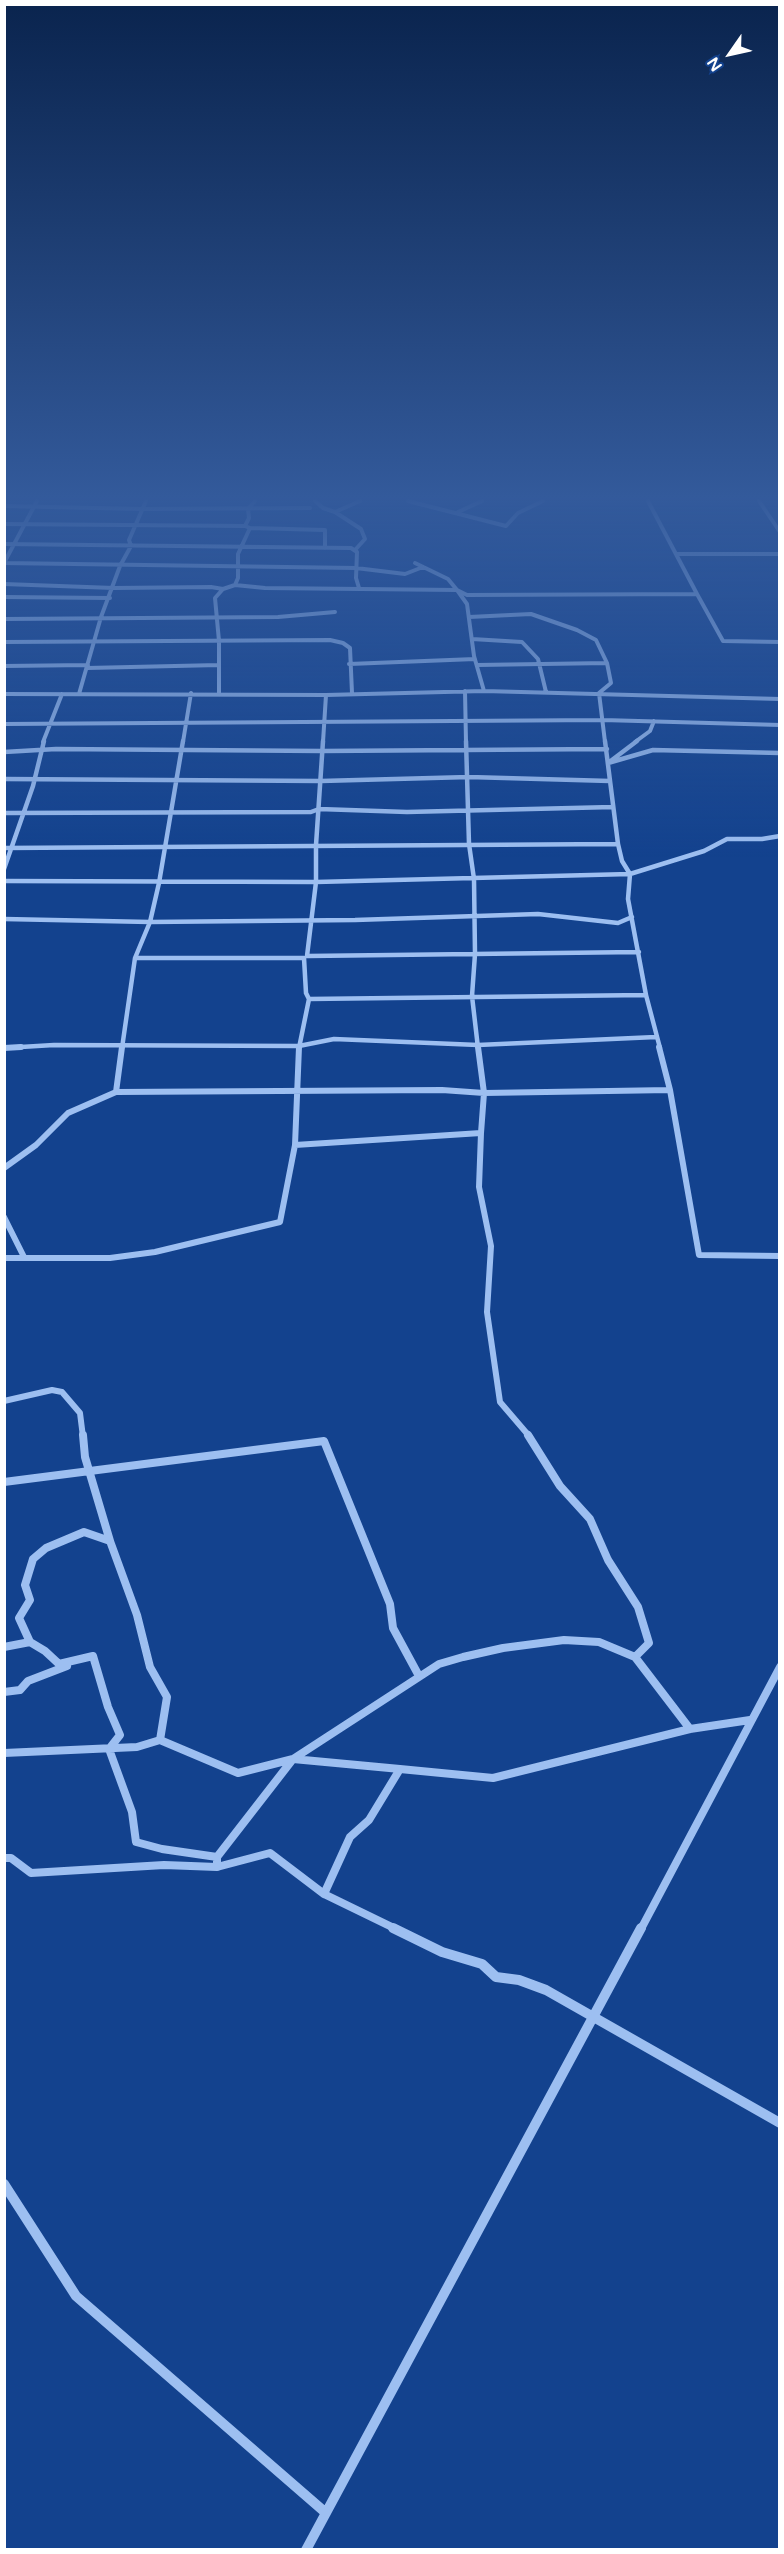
<!DOCTYPE html>
<html>
<head>
<meta charset="utf-8">
<style>
  body { margin:0 }
  #map { position:relative; width:784px; height:2554px; overflow:hidden; background:#13428e; font-family:"Varela Round",sans-serif }
  canvas { display:block }
  .frame { position:absolute; inset:0; border:6px solid #fff; pointer-events:none }
  .north { position:absolute; left:700px; top:24px; width:60px; height:60px; -webkit-text-stroke:4px #13428e; paint-order:stroke; rotate:236deg; font-size:16px; font-weight:700; line-height:24px; text-align:center; color:#fff }
  .north::after { content:''; display:block; margin:auto; width:21px; height:27px; background:#fff; clip-path:polygon(50% 0,100% 100%,50% 72%,0 100%) }
</style>
</head>
<body>
<div id="map">
<canvas width="784" height="2554"></canvas>
<div class="frame"></div>
<div class="north">N</div>
</div>
<script>
const ctx = document.querySelector('canvas').getContext('2d');
ctx.lineJoin = 'round';
function shape(rows) {
  const path = new Path2D();
  for (const r of rows) {
    path.moveTo(r[0], r[1]);
    for (let i = 2; i < r.length; i += 2) path.lineTo(r[i], r[i + 1]);
  }
  return path;
}
function stroke(path, color, width, dash) {
  ctx.strokeStyle = color;
  ctx.lineWidth = width;
  ctx.lineCap = dash ? 'butt' : 'round';
  ctx.setLineDash(dash || []);
  ctx.stroke(path);
}
const minorFar4 = shape([
  [315,501,323,508,335,512,361,529,365,539,355,550],
  [408,501,506,526,518,513,543,501],
  [648,501,697,594],
  [759,501,780,532],
  [4,506,142,509,310,508],
  [335,512,360,501],
  [458,512,482,501],
  [4,524,245,526],
  [250,528,325,530,325,548],
  [4,544,351,548,357,552,356,578,359,588],
  [676,554,780,554],
  [4,563,356,568,405,574,423,567],
  [4,563,37,501],
  [415,563,448,579,457,590,467,595,697,594,723,641,780,642],
  [4,584,114,588,211,587,223,589,235,585,265,588,457,590,467,604,474,656,484,691],
  [235,585,238,578,238,554,250,528,245,526,249,518,248,509,255,501],
  [4,597,110,598],
  [469,617,531,614,577,630,596,640,607,663,611,683,599,693,605,742],
  [4,619,278,617,335,612],
  [472,639,522,642,538,659,546,692],
  [4,642,330,640,343,643,350,648,352,693],
  [349,664,475,659],
  [477,665,607,663],
  [4,666,88,665],
  [87,668,219,665],
  [465,691,466,742],
  [219,693,219,641,215,598,223,589],
  [4,694,326,695,484,691,780,699],
  [79,694,101,617,120,566,131,546,129,540,146,501],
  [4,724,603,720,780,725],
  [43,742,62,694],
  [183,742,191,693],
  [323,742,326,695],
  [635,742,650,731,654,721]
]);
const minorFar3 = shape([
  [466,741,469,844,474,879,475,954,472,996,478,1048],
  [637,741,608,763,653,750,780,753],
  [4,752,56,749,322,751,607,749],
  [4,779,321,781,469,777,610,781],
  [4,813,311,812,319,809,407,812,613,807],
  [4,848,618,844],
  [4,869,33,786,44,741],
  [4,881,316,882,630,874,622,861,618,844,605,741],
  [4,919,150,922,355,920,538,914,618,923,632,917],
  [307,956,316,882,316,845,323,741],
  [308,956,639,952],
  [135,958,150,922,159,883,183,741],
  [646,995,660,1048],
  [4,1048,54,1045,299,1046,334,1039,478,1045,656,1037],
  [122,1048,135,958,304,958,306,993,309,999,646,995,628,899,630,874,704,851,727,839,762,839,780,836],
  [299,1048,309,999]
]);
const minorFar2 = shape([
  [478,1047,484,1093,670,1090,659,1047],
  [4,1048,21,1047],
  [670,1090,699,1255,780,1256],
  [116,1092,442,1090,484,1093,481,1133,295,1145],
  [481,1133,479,1187,491,1246,487,1312,500,1402,530,1437],
  [4,1168,36,1145,68,1113,116,1092,122,1047],
  [4,1217,24,1257],
  [4,1258,110,1258,155,1252,280,1222,295,1145,299,1047],
  [4,1401,52,1390,62,1392,80,1413,83,1437]
]);
const minorFar1 = shape([
  [83,1435,85,1457,110,1541],
  [528,1435,560,1486,590,1519,608,1560,638,1607,649,1643,635,1657],
  [4,1482,324,1441,390,1604,393,1628,419,1676],
  [4,1647,30,1642],
  [4,1692,20,1690,28,1681,67,1666],
  [160,1740,167,1697,150,1667,137,1615,110,1541,84,1532,46,1548,33,1559,25,1585,30,1600,19,1618,30,1642,45,1651,59,1664,93,1656,108,1707,120,1735,109,1749,132,1812,136,1842,162,1849,217,1857,217,1867,270,1853,324,1894,396,1929],
  [4,1753,137,1747,160,1740,238,1773,293,1759,400,1769],
  [217,1857,293,1759,439,1664,463,1657,503,1648,564,1640,599,1642,635,1657,690,1729],
  [4,1858,11,1858,31,1873,164,1865,217,1867],
  [324,1894,350,1837,369,1820,400,1769,493,1778,690,1729,750,1720],
  [641,1929,780,1667]
]);
const minor = shape([
  [393,1928,442,1952,482,1964,496,1977,519,1980,546,1990,780,2123],
  [4,2184,76,2296,326,2513],
  [306,2550,641,1928]
]);
stroke(minorFar4, '#9dbff1', 4);
stroke(minorFar3, '#9dbff1', 4.5);
stroke(minorFar2, '#9dbff1', 6);
stroke(minorFar1, '#9dbff1', 8);
stroke(minor, '#9dbff1', 10);
const sky = ctx.createLinearGradient(0, 0, 0, 858);
sky.addColorStop(0, '#0a244e');
sky.addColorStop(0.58, '#335a9b');
sky.addColorStop(1, '#335a9b00');
ctx.fillStyle = sky;
ctx.fillRect(0, 0, 784, 858);
</script>
</body>
</html>
